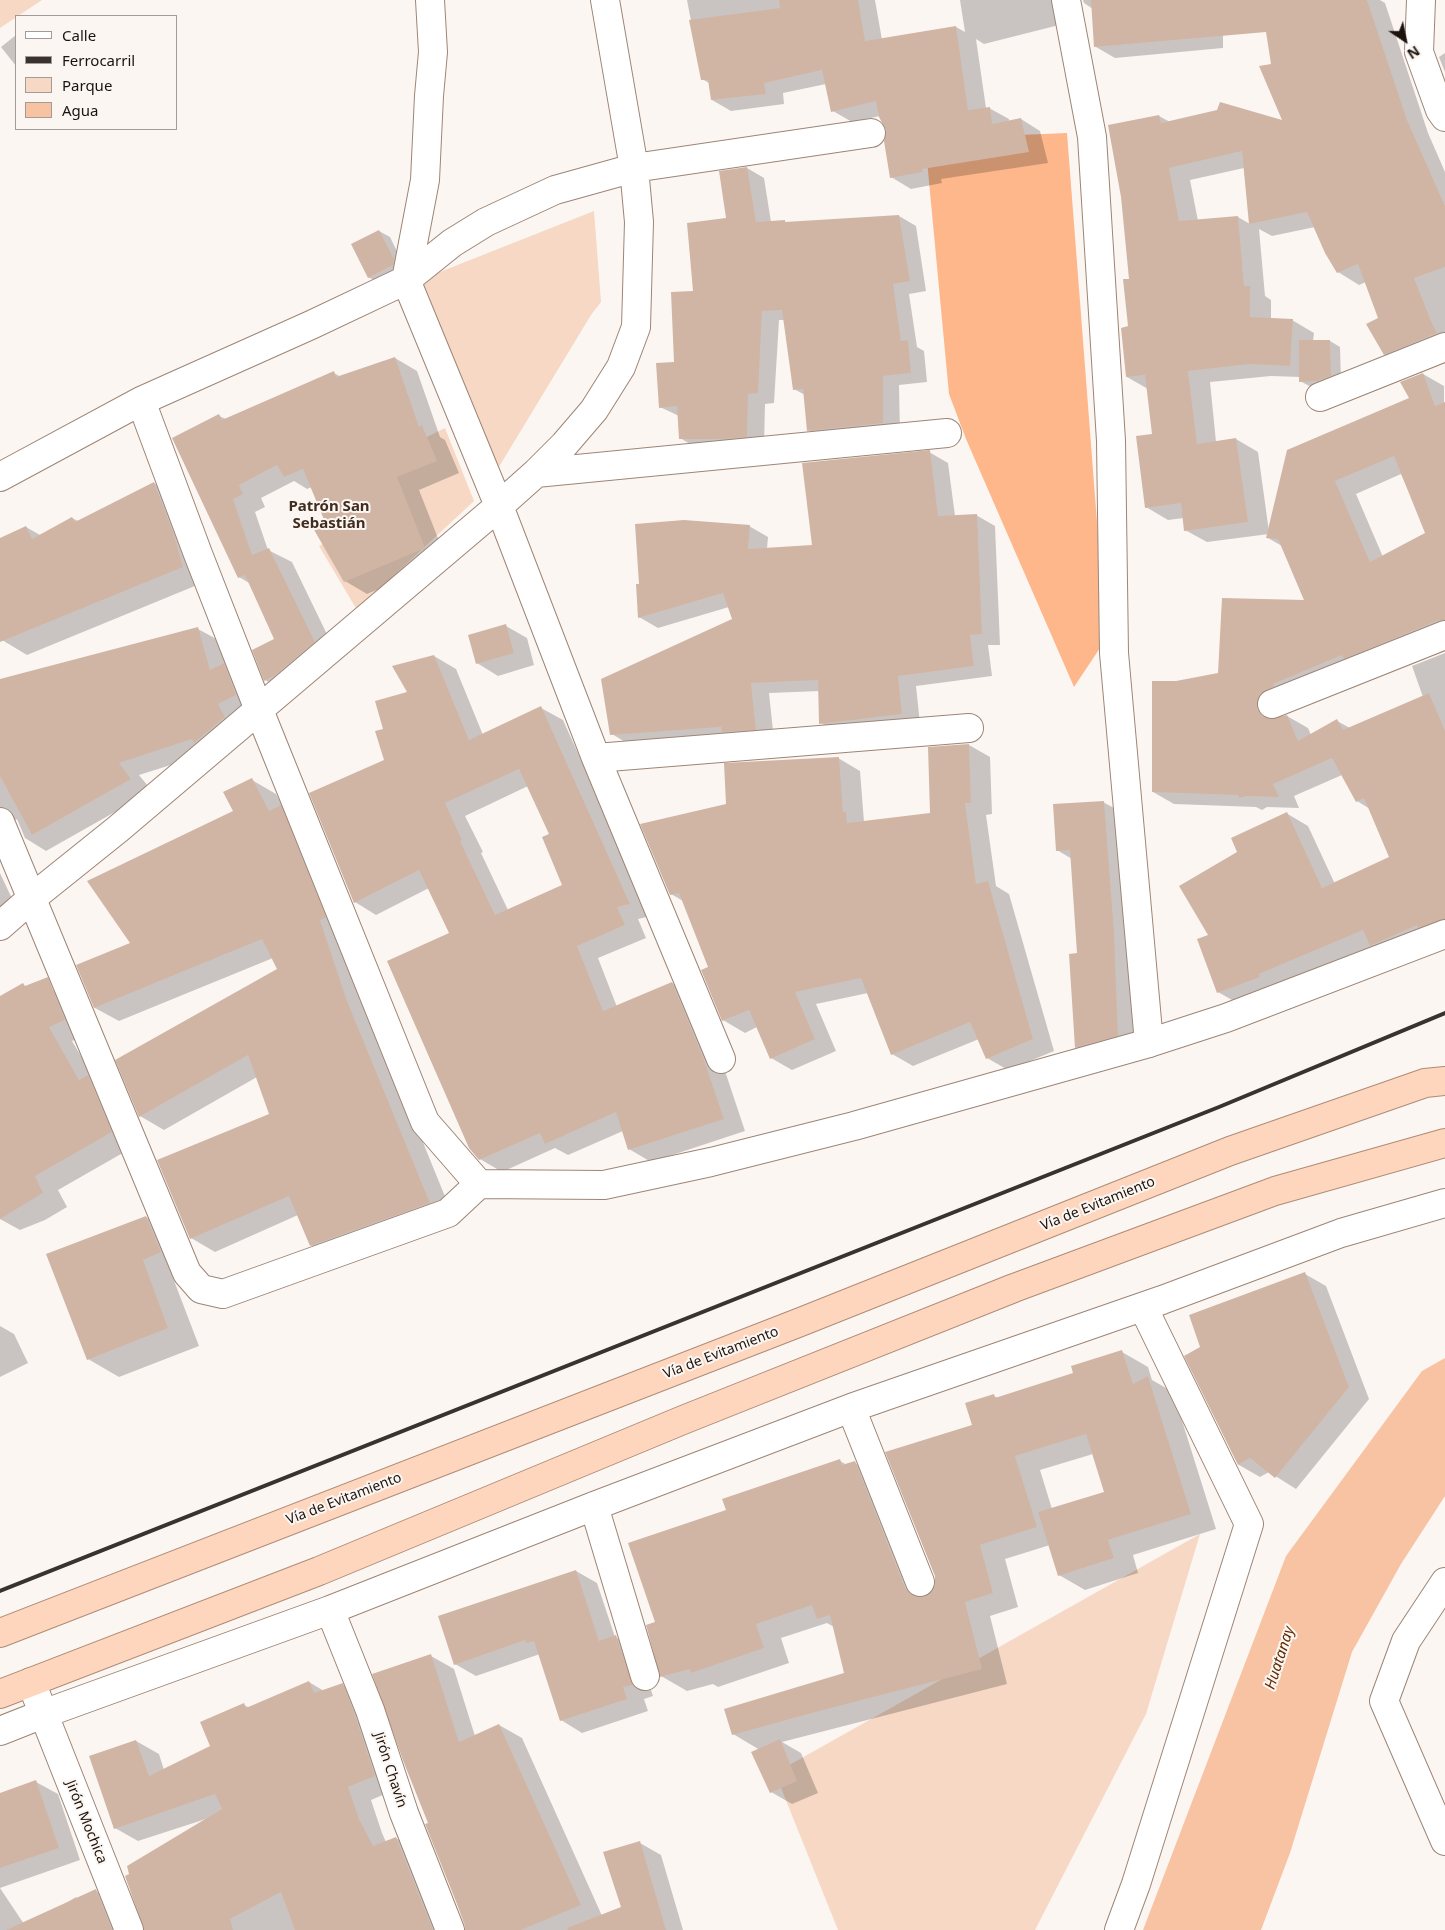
<!DOCTYPE html>
<html>
<head>
<meta charset="utf-8">
<style>
  body { margin:0 }
  #map { position:relative; width:1445px; height:1930px; overflow:hidden; background:#fcf6f3; font-family:"Noto Sans",sans-serif }
  canvas { display:block }
  .legend { position:absolute; left:15px; top:15px; width:162px; height:115px; box-sizing:border-box; background:#fcf6f3; border:1px solid #a29b97; margin:0; padding:6px 9px; list-style:none; font-size:15px; color:#1c130d }
  .legend li { display:flex; align-items:center; gap:10px; height:25px }
  .legend b { width:25px; border:1px solid #a29b97 }
  .north { position:absolute; left:1380px; top:15px; width:50px; height:50px; -webkit-text-stroke:4px #fcf6f3; paint-order:stroke; rotate:146deg; font-size:14px; font-weight:700; line-height:20px; text-align:center; color:#1c130d }
  .north::after { content:''; display:block; margin:auto; width:18px; height:22px; background:#1c130d; clip-path:polygon(50% 0,100% 100%,50% 72%,0 100%) }
</style>
</head>
<body>
<div id="map">
<canvas width="1445" height="1930"></canvas>
<ul class="legend">
<li><b style="height:6px;background:#fff"></b>Calle</li>
<li><b style="height:6px;background:#3a322c"></b>Ferrocarril</li>
<li><b style="height:14px;background:#f6d8c5"></b>Parque</li>
<li><b style="height:14px;background:#f7c3a2"></b>Agua</li>
</ul>
<div class="north">N</div>
</div>
<script>
const ctx = document.querySelector('canvas').getContext('2d');
ctx.lineJoin = 'round';
function fillPath(path, color) {
  ctx.fillStyle = color;
  ctx.fill(path, 'evenodd');
}
function shape(rows) {
  const path = new Path2D();
  for (const r of rows) {
    path.moveTo(r[0], r[1]);
    for (let i = 2; i < r.length; i += 2) path.lineTo(r[i], r[i + 1]);
  }
  return path;
}
function stroke(path, color, width, dash) {
  ctx.strokeStyle = color;
  ctx.lineWidth = width;
  ctx.lineCap = dash ? 'butt' : 'round';
  ctx.setLineDash(dash || []);
  ctx.stroke(path);
}
function label(font, color, halo, rows, align = 'center') {
  ctx.font = font + ' "Noto Sans",sans-serif';
  ctx.lineWidth = 4;
  ctx.setLineDash([]);
  ctx.textBaseline = 'middle';
  ctx.strokeStyle = halo;
  ctx.fillStyle = color;
  for (const [text, x, y, turn = 0] of rows) {
    ctx.save();
    ctx.translate(x, y);
    ctx.rotate((+turn || 0) * Math.PI / 180);
    ctx.textAlign = isNaN(turn) ? turn : align;
    if (halo) ctx.strokeText(text, 0, 0);
    ctx.fillText(text, 0, 0);
    ctx.restore();
  }
}
const green = shape([
  [0,0,42,0,0,28],
  [594,211,601,302,591,315,494,475,417,281],
  [445,428,474,501,357,610,319,546,362,525,341,479],
  [1200,1534,1146,1714,1035,1930,838,1930,775,1773]
]);
const forest = shape([
  [1067,133,1106,639,1074,687,966,439,949,394,925,139]
]);
const water = shape([
  [1445,1358,1445,1496,1401,1564,1352,1652,1290,1853,1261,1930,1143,1930,1286,1556,1422,1371]
]);
const shadow = shape([
  [687,0,875,0,882,40,956,27,965,32,960,0,1075,0,1071,22,984,44,976,39,986,108,989,108,1009,119,1009,122,1021,119,1040,131,1048,163,941,179,942,183,911,189,891,177,888,130,880,116,852,122,833,111,826,84,783,93,784,104,731,111,712,100,709,83,702,79],
  [1083,0,1259,0,1223,34,1223,48,1115,58,1096,47,1093,9,1084,3],
  [1332,0,1380,0,1385,3,1428,133,1445,172,1445,352,1406,366,1385,354,1380,318,1366,282,1359,285,1338,272,1315,227,1272,236,1259,229,1265,296,1271,300,1271,319,1292,320,1314,333,1313,341,1330,341,1340,347,1341,381,1328,387,1311,387,1300,381,1300,377,1271,376,1210,382,1216,442,1236,439,1258,452,1269,532,1398,425,1423,374,1444,386,1445,638,1277,715,1278,718,1287,716,1308,728,1311,735,1337,721,1350,728,1423,697,1412,666,1445,653,1445,937,1392,957,1373,946,1239,1004,1218,992,1210,936,1239,852,1286,813,1308,826,1335,884,1390,858,1370,809,1357,801,1342,775,1294,796,1299,808,1267,807,1262,810,1256,807,1174,804,1153,792,1176,683,1219,674,1305,602,1282,546,1268,538,1269,534,1207,542,1185,530,1184,518,1168,520,1146,507,1153,435,1148,389,1127,377,1130,280,1159,116,1170,122,1284,122,1273,65],
  [1244,168,1250,224,1238,217,1198,221,1190,180],
  [1401,474,1427,533,1383,557,1356,494],
  [16,35,16,66,1,47],
  [1445,53,1445,72,1439,57],
  [747,168,764,178,771,222,784,221,788,223,899,216,916,226,926,291,909,294,917,347,924,351,927,382,899,385,900,433,825,440,808,430,805,395,794,389,785,320,779,320,774,403,765,404,764,446,697,448,680,438,679,416,660,407,676,363,695,292,727,219],
  [379,231,390,237,404,266,379,283,368,277],
  [395,358,417,371,440,437,445,440,459,473,419,490,447,561,367,594,345,581,327,523,312,487,307,489,294,481,261,498,265,507,255,512,268,550,292,562,337,655,288,693,265,680,276,640,251,584,239,577,219,416,226,419,334,373,341,377],
  [929,452,948,463,955,516,976,515,995,526,1000,645,988,645,992,676,916,686,920,724,839,734,821,723,820,691,769,693,774,740,630,745,612,734,734,619,729,607,658,628,639,617,749,526,768,537,767,549,814,546],
  [154,483,179,498,207,581,27,655,2,640,0,636,0,539,26,527,40,535,72,518,78,521],
  [506,626,527,638,534,665,498,676,477,663],
  [198,629,220,641,226,666,246,677,257,707,212,752,139,775,152,791,46,851,25,838,17,819,11,823,0,817,0,680],
  [434,656,456,669,483,735,541,708,563,720,651,916,638,919,646,938,598,958,617,1007,672,983,694,996,725,1071,745,1131,651,1162,629,1149,623,1131,568,1155,555,1148,502,1172,480,1159,451,933,429,888,376,915,355,902,385,760,384,729],
  [528,786,550,835,563,885,508,910,481,853,483,852,465,816],
  [969,745,990,757,992,814,986,815,996,886,1009,894,1054,1051,1008,1070,987,1058,979,1039,913,1066,892,1054,868,993,816,1004,836,1051,792,1070,771,1058,757,1027,745,1033,723,1020,709,968,683,901,671,894,728,805,838,758,860,771,864,822,931,814],
  [252,780,276,794,284,809,304,820,371,1015,453,1216,334,1259,311,1245,298,1215,215,1252,191,1238,271,1115,257,1077,164,1130,140,1116,278,969,273,958,119,1021,95,1008,81,973,131,944,234,812],
  [1103,802,1123,813,1137,1046,1095,1058,1076,1047,1078,954,1072,859,1057,850],
  [0,873,21,918,0,939],
  [52,990,76,1003,89,1034,72,1041,135,1146,58,1190,67,1207,45,1220,20,1230,0,1219,0,1019],
  [146,1217,177,1235,192,1270,173,1278,199,1346,119,1377,88,1359],
  [1305,1274,1326,1286,1369,1399,1296,1489,1269,1472,1260,1477,1239,1465,1186,1356,1202,1347],
  [0,1326,14,1334,28,1363,0,1377],
  [1122,1352,1148,1367,1152,1380,1173,1392,1216,1529,1133,1555,1138,1573,1085,1590,1059,1575,1050,1545,1005,1559,1018,1607,990,1616,1007,1684,782,1742,801,1753,818,1793,792,1804,771,1792,760,1750,733,1734,845,1673,834,1627,827,1623,781,1638,789,1663,718,1687,713,1684,687,1691,661,1676,657,1623,727,1511,840,1461,847,1465,855,1463,881,1477,928,1596,934,1592,973,1426,994,1396,998,1398,1075,1374],
  [1093,1454,1106,1493,1052,1509,1040,1470],
  [576,1571,597,1583,615,1637,637,1649,653,1696,644,1699,648,1711,582,1733,561,1720,540,1654,476,1676,455,1664],
  [431,1656,454,1669,475,1736,499,1725,522,1738,603,1918,574,1930,466,1930,430,1824],
  [309,1682,324,1691,342,1685,365,1698,397,1789,371,1800,382,1833,386,1842,396,1838,419,1851,450,1930,158,1930,209,1818,138,1841,115,1828,136,1741,159,1754,164,1770,211,1747,244,1705,250,1708],
  [36,1782,58,1794,80,1860,0,1888,0,1794],
  [640,1843,661,1855,683,1930,611,1930,623,1908],
  [0,1888,26,1927,76,1897,78,1899,96,1891,117,1903,128,1930,0,1930]
]);
const building = shape([
  [779,0,858,0,865,41,956,26,968,110,990,107,992,124,1021,118,1029,152,922,169,923,172,890,178,884,141,886,130,879,117,876,101,831,112,822,70,764,83,766,94,711,100,708,80,701,80,689,20,780,8],
  [1091,0,1367,0,1407,120,1445,206,1445,267,1414,278,1431,321,1437,333,1384,355,1366,324,1378,318,1358,264,1337,273,1325,253,1307,212,1249,224,1242,151,1169,168,1179,221,1238,216,1244,286,1250,286,1250,317,1293,319,1290,366,1249,364,1188,371,1197,444,1236,438,1248,522,1184,531,1181,503,1145,508,1136,436,1152,434,1145,375,1126,377,1121,328,1128,326,1123,279,1129,279,1121,197,1108,125,1159,115,1161,123,1217,110,1220,102,1282,120,1259,66,1271,64,1266,32,1094,47],
  [747,167,756,222,785,220,785,222,899,215,910,281,893,284,901,341,908,340,911,373,883,376,883,423,807,431,803,389,793,390,782,310,762,311,758,393,748,394,747,437,723,439,679,439,677,406,659,408,656,363,674,362,671,292,693,291,687,223,726,218,719,171],
  [379,230,394,259,393,265,368,278,351,244],
  [1299,340,1330,340,1331,376,1317,381,1299,382],
  [395,357,419,427,422,425,437,461,397,477,425,548,344,582,313,528,325,522,303,469,284,477,277,465,239,485,243,494,233,499,252,555,269,548,315,642,274,676,264,681,252,650,274,639,245,575,238,578,172,438,219,414,222,420,334,371,336,377],
  [1423,373,1435,406,1445,402,1445,620,1439,620,1344,659,1342,655,1273,684,1274,686,1260,694,1257,702,1257,709,1262,716,1269,719,1287,715,1298,741,1337,719,1343,730,1429,693,1445,731,1445,919,1418,928,1417,925,1370,946,1363,930,1259,974,1260,977,1217,993,1197,939,1208,935,1179,886,1237,852,1231,838,1287,812,1322,888,1389,857,1364,798,1356,802,1332,758,1273,784,1279,797,1246,796,1239,798,1238,795,1152,792,1152,681,1176,681,1218,673,1222,598,1304,600,1278,539,1266,538,1287,450,1409,398,1400,382],
  [1394,456,1425,533,1370,562,1335,481],
  [930,450,938,516,977,514,982,634,970,635,974,666,898,676,902,714,819,724,818,680,751,683,756,730,722,732,721,727,610,735,601,679,732,619,723,593,638,618,636,584,639,584,635,524,684,520,750,525,748,549,812,545,802,463],
  [154,482,174,535,183,567,0,642,0,538,26,526,32,539,72,517,75,522],
  [506,624,514,653,476,664,468,635],
  [198,627,210,670,224,663,236,695,218,704,225,717,194,743,192,739,119,763,131,779,32,835,0,776,0,679],
  [434,655,469,740,541,706,630,904,617,907,625,925,577,946,603,1011,672,982,703,1057,724,1119,628,1150,616,1112,545,1144,540,1133,479,1160,469,1148,387,961,449,933,419,870,354,903,309,793,384,760,375,731,383,729,375,701,407,692,392,666],
  [519,769,549,834,542,837,562,885,495,915,460,841,462,840,445,803],
  [969,744,971,803,965,803,976,884,988,881,1033,1039,986,1059,970,1022,891,1055,861,978,795,992,815,1039,770,1059,749,1010,722,1021,701,970,708,967,679,893,670,895,640,824,726,804,724,763,839,757,843,812,846,812,847,823,930,813,928,747],
  [252,778,269,811,281,805,326,917,320,920,347,1001,430,1203,310,1246,289,1196,190,1239,157,1160,269,1114,248,1055,139,1117,115,1060,277,969,262,939,94,1008,76,965,130,943,87,881,233,811,223,792],
  [1104,801,1114,932,1118,1036,1075,1048,1069,954,1077,953,1070,850,1056,851,1053,804],
  [48,977,65,1020,49,1027,79,1080,88,1075,112,1132,35,1176,43,1193,0,1219,0,996,23,983,25,986],
  [146,1216,161,1252,143,1260,168,1328,87,1360,46,1254],
  [1305,1272,1349,1387,1275,1478,1250,1458,1238,1465,1184,1356,1200,1347,1189,1315],
  [1122,1350,1133,1384,1148,1376,1191,1514,1108,1540,1114,1558,1058,1576,1038,1512,1104,1492,1086,1434,1015,1456,1037,1527,980,1545,993,1593,965,1602,982,1669,823,1710,732,1735,724,1709,844,1673,830,1615,817,1619,812,1605,756,1624,764,1648,691,1673,690,1669,660,1677,646,1625,655,1622,628,1543,726,1510,722,1499,840,1459,842,1465,855,1461,905,1588,911,1594,917,1597,925,1597,932,1591,935,1584,935,1576,885,1452,972,1425,965,1403,994,1394,995,1398,1073,1373,1071,1366],
  [576,1570,599,1641,616,1635,633,1685,623,1687,627,1699,560,1721,534,1641,526,1643,525,1640,454,1665,438,1616],
  [431,1654,459,1742,499,1724,581,1905,521,1930,465,1930,465,1924,425,1824,428,1823,404,1763,372,1674],
  [309,1681,314,1693,343,1683,355,1715,375,1776,348,1787,359,1819,373,1846,396,1837,433,1930,295,1930,281,1892,230,1919,233,1930,144,1930,125,1876,129,1874,127,1866,222,1809,215,1794,114,1829,89,1756,136,1740,149,1776,210,1746,200,1722,244,1703,246,1708],
  [780,1739,797,1781,770,1793,751,1752],
  [36,1780,59,1848,0,1868,0,1793],
  [640,1841,666,1930,568,1930,567,1928,621,1907,603,1852],
  [96,1889,112,1930,6,1930]
]);
const minor = shape([
  [430,0,433,52,429,96,425,180,406,280,499,506,596,758,721,1059],
  [1421,0,1419,52,1440,110,1445,117],
  [1320,397,1445,347],
  [141,401,198,554,259,710,425,1122,479,1184],
  [536,473,947,433],
  [0,477,141,401,311,325,406,280,452,243,486,222,555,190,634,168,871,133],
  [1272,704,1445,635],
  [596,758,969,728],
  [0,822,187,1273,201,1289,223,1294,448,1213,479,1184,604,1185,711,1162,854,1126,1149,1043],
  [0,926,32,898,118,829,499,506,536,473,564,445,594,410,621,367,636,327,639,222,634,168,605,0],
  [851,1408,920,1582],
  [594,1506,645,1676],
  [1445,1582,1406,1641,1384,1701,1445,1841],
  [330,1610,370,1710,404,1813,450,1930],
  [31,1682,129,1930],
  [0,1731,43,1714,330,1610,594,1506,851,1408,1162,1300,1341,1233,1445,1203],
  [1119,1930,1136,1884,1249,1524,1143,1307]
]);
const secondary = shape([
  [1066,0,1092,137,1111,441,1114,653,1149,1043,1226,1018,1445,934]
]);
const trunk = shape([
  [0,1633,798,1323,1230,1151,1425,1083,1445,1081],
  [0,1694,319,1571,683,1420,1014,1288,1275,1191,1445,1143]
]);
const rail = shape([
  [0,1591,1219,1107,1445,1013]
]);
const streetNames = [
  ["Vía de Evitamiento",1098,1204,-22],
  ["Vía de Evitamiento",721,1353,-21],
  ["Vía de Evitamiento",344,1499,-21],
  ["Jirón Chavín",390,1770,72],
  ["Jirón Mochica",86,1822,68]
];
const neighbourhoodNames = [
  ["Patrón San",329,507],
  ["Sebastián",329,524]
];
const waterNames = [
  ["Huatanay",1280,1658,-72]
];
fillPath(green, '#f6d8c5');
fillPath(forest, '#fdb78b');
fillPath(water, '#f7c3a2');
fillPath(shadow, '#0003');
fillPath(building, '#d0b5a5');
stroke(minor, '#9d8575', 30);
stroke(secondary, '#9d8575', 30);
stroke(trunk, '#ae8b75', 30);
stroke(minor, '#fff', 28);
stroke(secondary, '#fff', 28);
stroke(trunk, '#fed6be', 28);
stroke(rail, '#3a322c', 4);
label('14px', '#1c130d', '#fcf6f3', streetNames);
label('bold 15px', '#412d1f', '#fcf6f3', neighbourhoodNames);
label('italic 15px', '#602b00', '#fcf6f3', waterNames);
</script>
</body>
</html>
